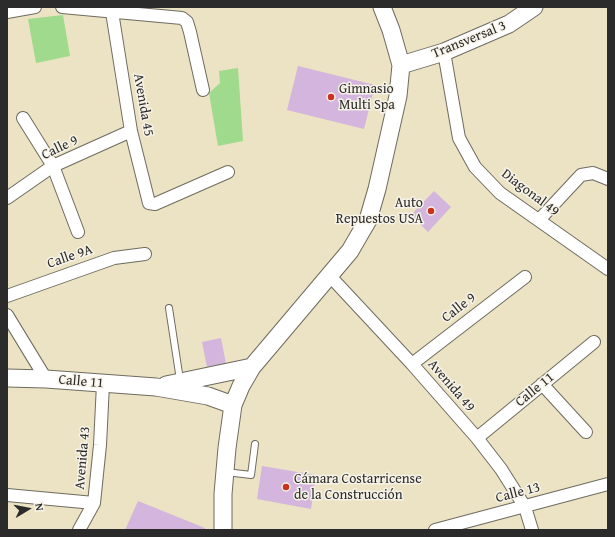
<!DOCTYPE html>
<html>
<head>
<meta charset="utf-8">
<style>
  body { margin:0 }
  #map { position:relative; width:615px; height:537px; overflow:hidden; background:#ebe3c3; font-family:"Gentium Book Plus",serif }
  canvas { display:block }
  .frame { position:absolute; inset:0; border:8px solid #2b2b2b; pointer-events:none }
  .north { position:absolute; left:8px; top:489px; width:40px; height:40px; -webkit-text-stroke:3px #f7f3e8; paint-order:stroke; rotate:80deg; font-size:11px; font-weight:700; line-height:16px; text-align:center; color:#2b2b2b }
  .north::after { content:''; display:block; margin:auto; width:14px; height:18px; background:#2b2b2b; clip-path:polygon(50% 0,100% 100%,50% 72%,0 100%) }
</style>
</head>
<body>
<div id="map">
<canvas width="615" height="537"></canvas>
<div class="frame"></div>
<div class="north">N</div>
</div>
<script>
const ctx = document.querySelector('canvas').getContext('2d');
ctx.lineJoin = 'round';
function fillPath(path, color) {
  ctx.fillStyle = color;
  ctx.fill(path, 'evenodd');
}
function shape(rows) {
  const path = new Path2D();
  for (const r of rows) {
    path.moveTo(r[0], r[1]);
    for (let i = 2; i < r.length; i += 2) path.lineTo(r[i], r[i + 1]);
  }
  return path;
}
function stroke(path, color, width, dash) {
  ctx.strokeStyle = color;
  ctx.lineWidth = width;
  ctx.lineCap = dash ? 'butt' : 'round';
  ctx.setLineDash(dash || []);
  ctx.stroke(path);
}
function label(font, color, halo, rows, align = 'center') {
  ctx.font = font + ' "Gentium Book Plus",serif';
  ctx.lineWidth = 3;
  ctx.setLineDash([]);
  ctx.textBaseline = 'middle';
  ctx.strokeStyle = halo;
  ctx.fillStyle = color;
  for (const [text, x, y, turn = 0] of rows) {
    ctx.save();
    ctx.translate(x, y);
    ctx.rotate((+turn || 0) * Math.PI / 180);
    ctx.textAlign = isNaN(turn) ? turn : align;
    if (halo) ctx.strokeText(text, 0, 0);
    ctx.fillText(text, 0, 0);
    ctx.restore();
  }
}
const green = shape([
  [63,15,70,56,36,63,28,19],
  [238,68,243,141,218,146,209,93,220,83,219,71]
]);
const building = shape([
  [298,66,375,85,364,129,287,110],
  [434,191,451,207,428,232,411,215],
  [221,338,226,364,207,367,202,342],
  [262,466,316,475,311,509,257,499],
  [138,501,205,528,205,530,125,530]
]);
const lane = shape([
  [169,308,180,380],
  [226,472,251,475,255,444]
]);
const street = shape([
  [62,7,182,18,187,22,190,32,203,90],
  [7,12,35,7],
  [112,12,131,131,149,203,155,204,228,172],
  [444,52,459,138,475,167,500,193,608,269],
  [23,118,53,166,78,232],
  [7,198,53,166,131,131],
  [540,219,581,175,593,173,608,179],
  [329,275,412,364,477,438,501,469,525,507,532,530],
  [7,296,114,258,145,254],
  [7,315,46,379],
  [412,364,525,277],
  [542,384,586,432],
  [477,438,594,342],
  [7,495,94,503],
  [79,530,94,503,100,445,103,384],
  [435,530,608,484]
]);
const secondary = shape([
  [401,65,444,52,509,24,534,7],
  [7,378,46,379,156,387,208,396,233,405],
  [166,385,252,367],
  [223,530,223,494,227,448,233,405,241,386,252,367,350,251,368,220,377,189,398,96,401,65,391,30,382,7]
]);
const markers = [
  [331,97,4,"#c8321e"],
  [431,211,4,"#c8321e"],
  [286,487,4,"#c8321e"]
];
const streetNames = [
  ["Transversal 3",469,40,-22],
  ["Avenida 45",143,105,80],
  ["Calle 9",60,148,-26],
  ["Diagonal 49",530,193,37],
  ["Calle 9A",70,257,-19],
  ["Calle 9",459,308,-38],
  ["Calle 11",81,382,5],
  ["Avenida 49",451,386,49],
  ["Calle 11",535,390,-39],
  ["Avenida 43",83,458,-85],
  ["Calle 13",518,493,-15]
];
const poiNames = [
  ["Gimnasio",339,89],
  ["Multi Spa",339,105],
  ["Auto",423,203,"right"],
  ["Repuestos USA",423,219,"right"],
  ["Cámara Costarricense",294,479],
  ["de la Construcción",294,495]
];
fillPath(green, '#9fda8d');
fillPath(building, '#d3b5de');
stroke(lane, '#6e6b60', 8);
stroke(street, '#6e6b60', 14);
stroke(secondary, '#6e6b60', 19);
stroke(lane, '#fff', 6);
stroke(street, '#fff', 12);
stroke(secondary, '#fff', 17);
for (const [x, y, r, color] of markers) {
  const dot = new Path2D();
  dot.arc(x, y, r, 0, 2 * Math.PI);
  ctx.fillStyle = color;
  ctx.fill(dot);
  stroke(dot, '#f7f3e8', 1.5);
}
label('14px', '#2b2b2b', '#f7f3e8', streetNames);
label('14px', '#2b2b2b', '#f7f3e8', poiNames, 'left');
</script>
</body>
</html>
